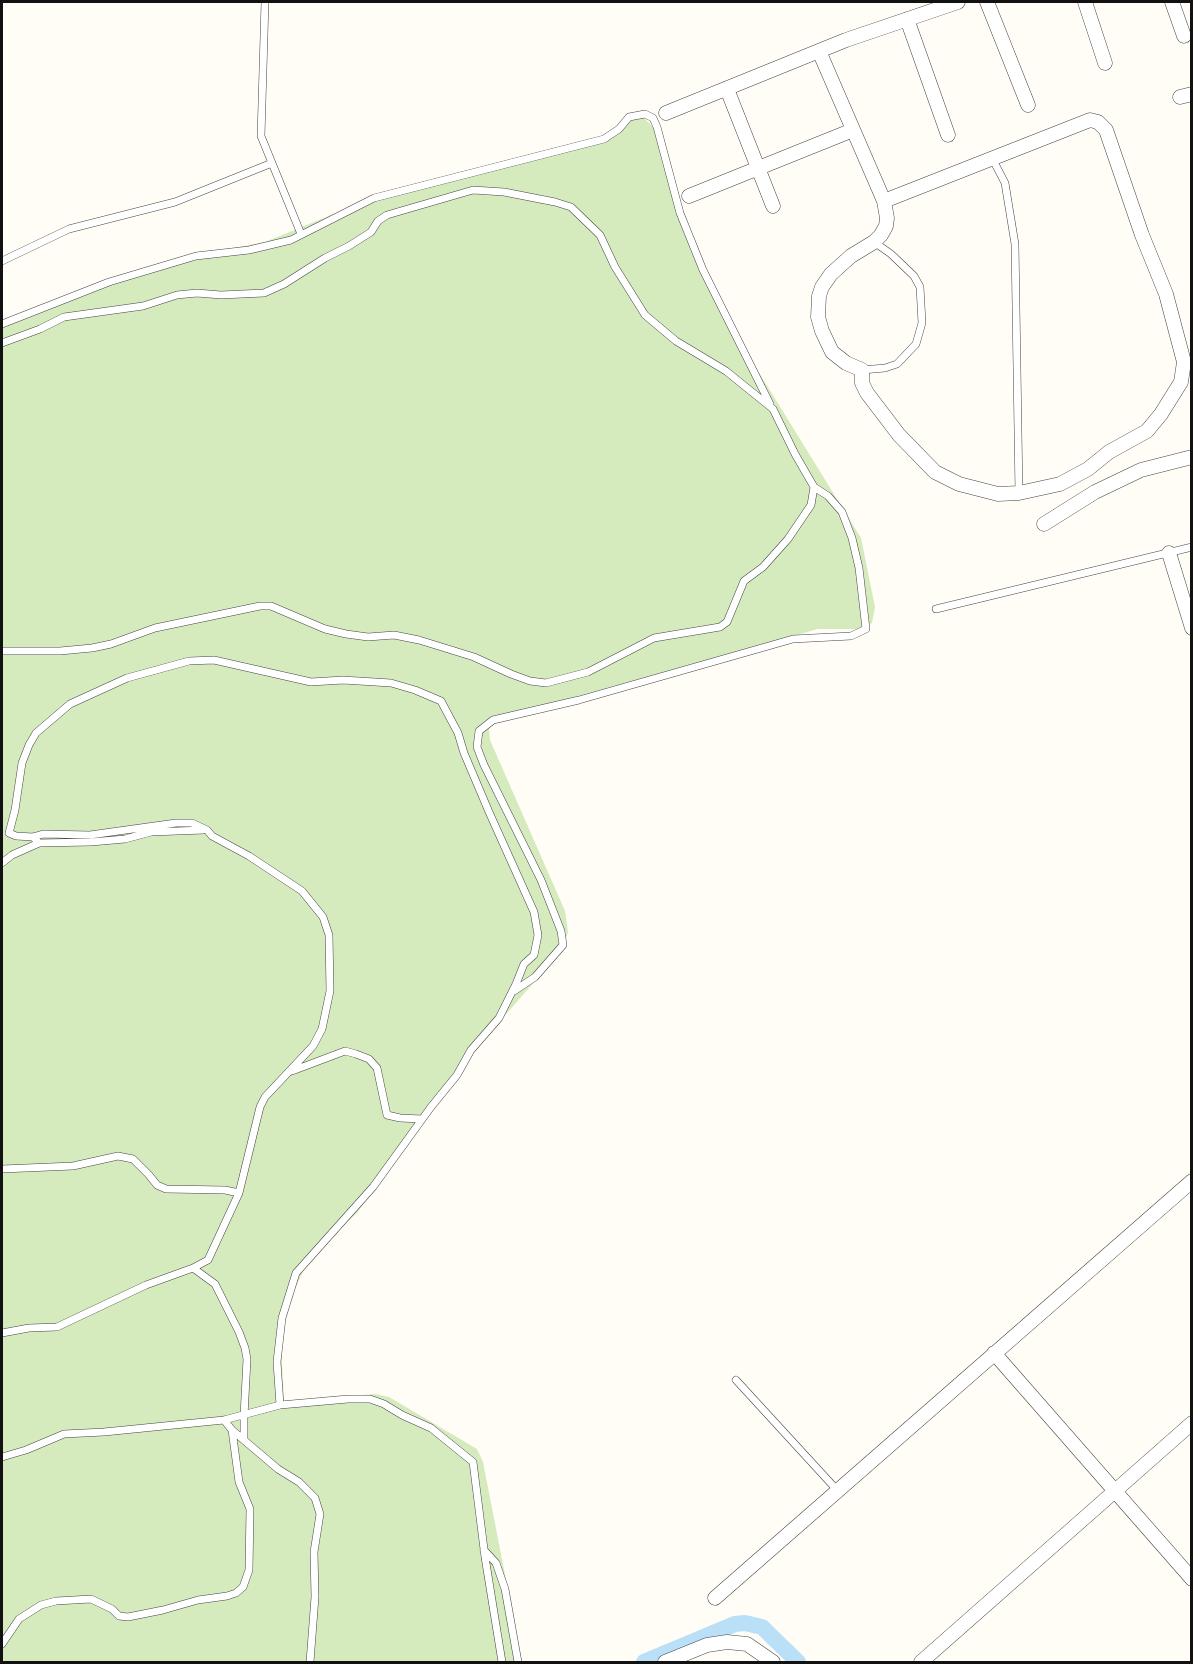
<!DOCTYPE html>
<html>
<head>
<meta charset="utf-8">
<style>
  body { margin:0 }
  #map { position:relative; width:1193px; height:1664px; overflow:hidden; background:#fffdf5; font-family:Spectral,serif }
  canvas { display:block }
  .frame { position:absolute; inset:0; border:3px solid #111; pointer-events:none }
</style>
</head>
<body>
<div id="map">
<canvas width="1193" height="1664"></canvas>
<div class="frame"></div>
</div>
<script>
const ctx = document.querySelector('canvas').getContext('2d');
ctx.lineJoin = 'round';
function fillPath(path, color) {
  ctx.fillStyle = color;
  ctx.fill(path, 'evenodd');
}
function shape(rows) {
  const path = new Path2D();
  for (const r of rows) {
    path.moveTo(r[0], r[1]);
    for (let i = 2; i < r.length; i += 2) path.lineTo(r[i], r[i + 1]);
  }
  return path;
}
function stroke(path, color, width, dash) {
  ctx.strokeStyle = color;
  ctx.lineWidth = width;
  ctx.lineCap = dash ? 'butt' : 'round';
  ctx.setLineDash(dash || []);
  ctx.stroke(path);
}
const green = shape([
  [643,117,654,128,663,165,693,250,758,371,861,538,875,607,872,623,860,629,818,629,499,718,489,729,490,740,565,911,568,932,563,949,481,1043,357,1213,311,1255,288,1303,281,1345,284,1401,375,1394,389,1397,477,1449,483,1462,522,1662,2,1662,2,323,26,311,82,289,223,250,265,242,363,202,600,139,629,119]
]);
const canal = shape([
  [644,1662,735,1624,745,1623,762,1627,798,1662]
]);
const service = shape([
  [992,158,1005,183,1015,244,1019,493],
  [272,163,301,234],
  [2,261,69,229,175,202,272,163,261,136,265,2],
  [2,324,109,282,196,256,249,250,291,240,374,198,604,139,619,129,629,117,645,114,653,118,657,127,680,213,703,270,770,404],
  [2,343,40,329,64,317,143,306,177,295,197,293,221,295,264,293,284,284,325,258,349,246,371,232,378,221,387,215,473,190,504,192,555,202,571,207,600,235,615,267,645,315,676,341,726,371,773,409,795,454,814,487,811,505,788,539,763,567,744,581,727,622,720,627,654,638,588,672,546,683,530,681,511,674,474,657,419,640,394,635,368,637,346,634,325,629,271,606,260,606,155,628,111,644,92,648,60,651,2,651],
  [862,370,885,368,897,364,916,344,922,323,920,287,914,276,891,254,874,242],
  [936,609,1192,547],
  [33,837,39,843,91,842,125,839,151,832,204,830],
  [2,863,12,855,39,843],
  [514,991,535,977,563,945,561,931,541,880,484,765,477,747,479,731,493,720,579,700,793,639,851,636,866,629,859,568,852,538,842,512,828,496,814,487],
  [292,1071,345,1051,356,1054,369,1059,377,1068,387,1115,400,1118,422,1119],
  [2,1169,73,1166,118,1156,133,1159,149,1175,157,1185,166,1189,225,1190,239,1193],
  [193,1268,215,1284,239,1332,245,1348,247,1359,244,1416,244,1438],
  [2,1333,29,1328,57,1327,146,1285,193,1268,208,1260,239,1193,260,1107,265,1097,313,1046,322,1029,330,991,329,935,323,917,302,891,249,856,212,836,207,830,192,823,176,823,90,835,43,834,33,837,16,836,9,833,15,810,22,763,29,745,36,733,70,704,127,678,189,661,214,660,311,682,343,680,391,683,415,690,441,701,458,733,464,753,489,812,534,912,538,935,534,955,524,964,516,984,499,1018,471,1050,457,1075,431,1107,373,1187,296,1273,282,1318,277,1362,280,1405,348,1399,370,1399,384,1404,402,1415,431,1428,473,1462,485,1557,502,1662],
  [736,1380,837,1490],
  [232,1430,278,1469,299,1482,315,1498,320,1514,314,1552,315,1597,310,1662],
  [2,1457,26,1450,64,1434,104,1432,224,1420,280,1405],
  [484,1550,496,1563,505,1589,518,1662],
  [2,1644,19,1619,41,1605,56,1601,91,1599,112,1609,119,1616,128,1617,163,1610,198,1600,227,1596,236,1593,243,1587,249,1570,250,1509,239,1482,232,1430,224,1420]
]);
const minor = shape([
  [987,2,1028,105],
  [1085,2,1105,63],
  [1172,2,1184,36],
  [907,19,948,135],
  [819,51,884,201,887,218,886,226,881,235,874,242,851,256,831,274,822,287,819,296,818,317,822,331,832,352,846,363,862,370,862,383,867,393,899,435,935,472,959,484,998,494,1019,493,1060,484,1088,469,1109,452,1147,431,1161,414,1181,382,1184,362,1166,294,1142,235,1106,130,1098,122,1090,120,884,201],
  [727,89,773,206],
  [1180,97,1192,94],
  [666,113,846,40,958,2],
  [689,196,853,130],
  [1044,524,1095,492,1141,470,1192,457],
  [1169,553,1192,628],
  [994,1353,1192,1579],
  [715,1598,1192,1181],
  [665,1662,707,1645,727,1642,747,1644,773,1662],
  [921,1662,1192,1423]
]);
fillPath(green, '#d5ebbd');
stroke(canal, '#b9e0f7', 16);
stroke(service, '#444', 8);
stroke(minor, '#444', 15);
stroke(service, '#fff', 7);
stroke(minor, '#fff', 14);
</script>
</body>
</html>
